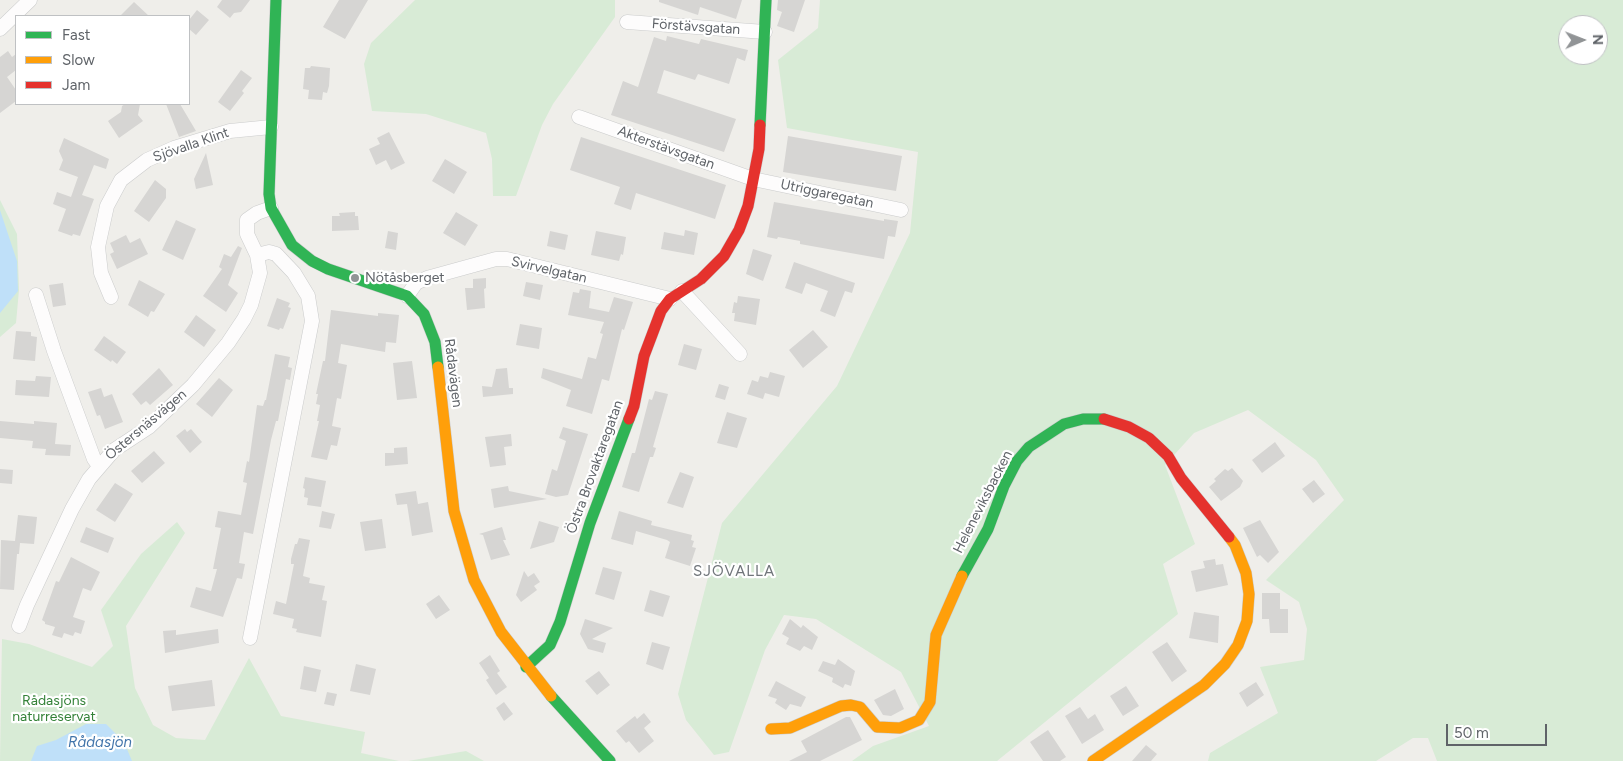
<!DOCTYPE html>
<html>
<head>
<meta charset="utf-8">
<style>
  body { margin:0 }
  #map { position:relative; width:1623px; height:761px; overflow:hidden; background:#efeeea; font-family:Figtree,sans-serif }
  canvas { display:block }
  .legend { position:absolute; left:15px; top:15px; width:175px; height:90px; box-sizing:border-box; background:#fff; border:1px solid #bfc1c3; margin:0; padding:6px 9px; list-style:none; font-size:15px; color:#5f6368 }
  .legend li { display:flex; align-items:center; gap:10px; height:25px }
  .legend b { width:25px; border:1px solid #bfc1c3 }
  .north { position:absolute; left:1558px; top:15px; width:50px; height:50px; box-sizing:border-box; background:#fff; border:1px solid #bfc1c3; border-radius:50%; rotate:89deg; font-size:14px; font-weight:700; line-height:20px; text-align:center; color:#5f6368 }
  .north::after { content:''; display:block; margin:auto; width:18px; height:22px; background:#919496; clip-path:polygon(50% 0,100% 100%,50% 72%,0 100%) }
  .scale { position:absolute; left:1446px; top:724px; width:101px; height:22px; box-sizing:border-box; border:2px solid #5f6368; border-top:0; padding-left:6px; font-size:15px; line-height:18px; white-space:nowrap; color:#5f6368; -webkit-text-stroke:4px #fff; paint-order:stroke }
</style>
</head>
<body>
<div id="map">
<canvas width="1623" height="761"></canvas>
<ul class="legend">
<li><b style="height:6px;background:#30b455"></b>Fast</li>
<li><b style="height:6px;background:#ff9f0a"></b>Slow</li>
<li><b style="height:6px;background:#e5322d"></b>Jam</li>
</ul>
<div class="north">N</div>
<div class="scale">50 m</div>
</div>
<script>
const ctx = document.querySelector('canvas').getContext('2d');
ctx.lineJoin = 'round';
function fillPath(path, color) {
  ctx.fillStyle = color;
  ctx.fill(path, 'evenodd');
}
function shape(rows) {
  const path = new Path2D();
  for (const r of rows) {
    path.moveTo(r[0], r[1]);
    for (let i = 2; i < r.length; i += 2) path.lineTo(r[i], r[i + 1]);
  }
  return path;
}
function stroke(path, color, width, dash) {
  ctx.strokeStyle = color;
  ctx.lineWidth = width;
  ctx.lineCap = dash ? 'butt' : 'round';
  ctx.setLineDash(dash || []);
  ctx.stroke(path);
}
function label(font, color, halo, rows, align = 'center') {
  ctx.font = font + ' Figtree,sans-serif';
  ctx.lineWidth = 4.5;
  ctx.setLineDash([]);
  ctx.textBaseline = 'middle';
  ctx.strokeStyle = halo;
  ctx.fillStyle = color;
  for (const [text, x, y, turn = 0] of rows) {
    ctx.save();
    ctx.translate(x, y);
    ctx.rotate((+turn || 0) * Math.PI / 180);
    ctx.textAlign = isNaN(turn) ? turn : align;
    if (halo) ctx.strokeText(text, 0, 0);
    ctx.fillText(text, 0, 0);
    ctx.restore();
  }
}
const green = shape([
  [415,0,615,0,615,17,553,104,542,125,516,196,493,196,492,159,486,133,426,114,372,111,364,64,371,43],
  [820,0,1623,0,1623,761,1437,761,1428,738,1413,738,1376,761,1208,761,1210,753,1278,713,1260,667,1304,660,1307,629,1299,602,1266,580,1344,500,1316,460,1248,410,1194,433,1165,465,1195,544,1163,564,1178,614,997,761,852,761,873,746,929,726,901,672,816,619,784,615,765,650,729,752,714,755,686,720,678,694,722,523,837,386,910,233,918,152,787,128,778,60,818,28],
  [1568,25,1598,25,1598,55,1568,55],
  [0,200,17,234,19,290,16,323,0,337],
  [177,522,185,533,126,626,135,688,153,725,176,738,205,740,249,658,281,716,365,732,361,753,399,761,0,761,2,639,29,644,92,667,113,646,101,610,141,554],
  [466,751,484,761,408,761]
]);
const water = shape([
  [0,210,17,261,18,291,0,313],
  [86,724,106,724,124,742,132,761,31,761,37,746,56,740]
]);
const building = shape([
  [222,0,250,0,241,12,234,13,230,18,217,7],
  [339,0,368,0,345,39,323,27],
  [659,0,742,0,736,19,700,7,698,15,659,2],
  [778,0,805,0,794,32,777,26,782,12,777,10],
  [134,2,149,16,120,16],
  [197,10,209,20,196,35,189,29,189,20],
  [667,36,699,44,701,39,748,50,745,61,737,58,729,84,698,74,695,80,664,70,657,93,736,119,724,152,611,115,623,81,638,87,654,37,666,41],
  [8,51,12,57,16,54,16,70,7,77,16,90,16,101,0,113,0,57],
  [311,66,330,68,329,86,327,93,323,92,322,100,308,99,309,90,303,89,305,68,310,68],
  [241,70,252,78,242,91,244,93,230,111,218,102],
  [125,104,140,104,138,115,143,121,119,138,108,121,121,112,122,106],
  [166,104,180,104,196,131,179,137],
  [389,132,405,163,391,170,386,160,376,165,369,149,380,144,377,138],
  [788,136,902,156,896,191,783,172],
  [581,137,726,185,715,219,636,193,631,210,614,204,620,187,570,170],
  [64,138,109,159,106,169,94,165,82,195,94,199,80,236,73,234,72,236,58,231,66,209,53,204,57,192,71,197,78,177,59,170,63,160,59,151],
  [206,153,213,185,196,189,194,179],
  [445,159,467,172,454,194,432,181],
  [155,180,166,189,166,198,149,222,134,211],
  [774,202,884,221,884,219,898,221,895,237,888,236,884,259,800,244,800,241,778,237,777,239,767,237],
  [355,212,355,216,358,216,359,230,332,231,332,216,340,216,339,213],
  [456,212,478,225,465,246,443,233],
  [176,220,196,229,183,260,162,250],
  [685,230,698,233,694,255,661,249,664,232,684,236],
  [388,231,398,233,396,250,385,248],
  [550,231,568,235,565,250,547,246],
  [596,231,626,237,623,255,621,254,619,261,591,255],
  [126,235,130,243,140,238,148,254,117,269,110,254,114,252,110,243],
  [238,246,242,248,228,285,238,293,226,312,203,296,222,269,219,267,224,254,231,257],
  [753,249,772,255,763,281,746,274],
  [794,262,855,283,852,293,845,291,835,317,820,311,828,291,806,283,802,294,785,288],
  [486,278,486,288,484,289,485,308,467,310,465,288,473,288,473,279],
  [139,280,165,294,154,312,151,311,148,317,128,305],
  [526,282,543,285,540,300,523,296],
  [63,283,66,305,53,307,49,285],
  [580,289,591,291,589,308,609,312,614,297,633,302,624,330,622,329,609,381,602,379,592,414,566,406,571,390,541,378,543,368,582,379,588,357,596,359,603,334,600,333,604,322,568,315,573,292,579,293],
  [738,296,760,299,756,325,734,321,735,313,732,313,734,302,737,303],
  [277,298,290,303,288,307,291,308,283,329,280,328,279,330,267,326],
  [331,310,378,316,378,313,399,315,396,343,386,342,385,352,341,344,338,363,347,365,341,399,337,398,332,426,341,428,337,446,331,445,327,460,311,457,319,421,317,421,320,405,316,404,318,394,316,394,323,361,325,361],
  [196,315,216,330,204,347,184,332],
  [520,324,542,328,539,349,516,345],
  [813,330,828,347,803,368,789,350],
  [16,331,31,332,31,336,37,337,35,361,13,359],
  [104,336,126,352,117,364,112,360,111,362,94,350],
  [684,344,702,349,696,370,678,365],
  [275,354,290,357,288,367,292,368,290,380,286,379,278,421,276,421,271,440,253,534,244,532,239,563,245,564,242,579,237,578,223,617,190,607,196,587,211,591,217,569,213,569,221,528,215,527,218,511,241,515,247,483,243,482,247,461,249,462,257,405,263,406,265,400,266,400],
  [412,361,417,398,397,400,393,363],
  [159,368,173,385,150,405,146,401,141,405,132,394],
  [507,368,509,388,513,388,513,394,483,397,482,386,492,387,496,369],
  [770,372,785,376,779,397,765,393,763,399,747,394,752,380,758,382,760,376,768,378],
  [36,376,51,377,49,397,15,395,16,380,35,381],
  [219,378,233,390,212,417,196,404],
  [719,384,729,387,725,400,715,397],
  [101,388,104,397,112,394,123,422,105,429,100,415,97,416,88,392],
  [655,391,668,394,653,447,656,448,653,457,650,457,639,492,622,487,632,453,635,453,649,399,652,400],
  [727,412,747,418,737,448,717,443],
  [0,421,34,424,34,421,57,423,55,444,71,445,70,456,45,455,46,449,32,448,33,441,0,438],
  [563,427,588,434,568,495,556,497,545,494,552,469,557,471,566,441,559,438],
  [185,429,187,432,191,429,202,442,190,453,176,436],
  [511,434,512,446,504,447,506,465,490,467,485,437],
  [1275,442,1285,456,1262,473,1252,460],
  [407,447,408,464,385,466,385,453,394,453,394,448],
  [154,451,165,463,142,483,131,471],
  [1232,468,1243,481,1240,487,1221,501,1209,487,1216,481,1214,479,1225,469,1228,471],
  [0,469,13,470,12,484,0,483],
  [680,472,694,477,683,508,667,503],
  [305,477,326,481,321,507,307,505,308,498,304,497,305,489,303,488],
  [1314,480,1325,494,1313,503,1302,489],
  [115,483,133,494,115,522,96,510],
  [508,486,509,491,547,499,494,508,491,489],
  [416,491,418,504,428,502,433,532,412,536,407,504,397,505,395,494],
  [322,511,335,514,331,529,319,527],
  [619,511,652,521,651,525,692,535,691,540,694,541,692,547,696,548,690,566,665,558,670,542,667,540,636,531,633,545,611,539],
  [18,515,37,517,34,544,20,543,19,554,17,554,14,590,0,589,1,540,15,541],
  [382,519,386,548,365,551,360,522],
  [1260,520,1279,552,1268,563,1260,555,1257,557,1243,528],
  [539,521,559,527,554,542,530,549],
  [86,527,114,538,108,553,80,542],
  [502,527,506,540,503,540,510,555,491,560,483,535,479,534],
  [299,538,310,540,303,576,310,578,309,583,325,586,322,600,327,601,321,637,296,632,297,629,292,628,294,619,273,614,276,601,286,604,294,564,291,564,291,559,295,544,297,544],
  [71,557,100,572,91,591,83,588,73,617,85,621,81,634,75,632,73,636,64,633,62,638,52,635,55,627,45,624,45,622,42,620,56,581,59,582],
  [1215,559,1216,565,1223,564,1228,585,1196,592,1191,571,1205,568,1203,561],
  [603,567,622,572,614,600,595,594],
  [524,571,528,577,534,573,540,582,534,586,537,590,521,602,516,595],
  [650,590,670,596,663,617,644,611],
  [1262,593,1280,593,1280,609,1288,609,1288,633,1270,633,1269,619,1262,619],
  [439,595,450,610,436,619,426,604],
  [1194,612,1219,616,1218,643,1189,638],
  [585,619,613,628,592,639,606,643,603,653,588,649,580,634],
  [790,619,801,628,803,625,818,637,812,650,804,646,800,651,786,644,789,638,782,634],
  [218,629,219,643,165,653,163,631,176,630,176,635],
  [652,642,670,647,663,670,646,664],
  [1167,642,1187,671,1172,682,1152,652],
  [490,655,500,671,497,673,507,687,496,695,486,680,489,678,479,663],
  [838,659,855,671,851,686,845,684,843,688,832,682,833,678,818,671,823,661,835,665],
  [356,664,376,669,370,695,350,691],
  [304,666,321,670,316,692,300,689],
  [599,671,610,685,597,695,585,681],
  [212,680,215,706,172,711,168,686],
  [776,681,806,697,801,707,790,704,786,710,775,703,777,699,768,696],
  [1256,682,1264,695,1247,707,1239,693],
  [1126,686,1139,706,1123,716,1110,696],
  [895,689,904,709,891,716,883,715,874,700],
  [327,692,337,694,334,706,324,704],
  [504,702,513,714,504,721,496,708],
  [1080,707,1088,719,1095,714,1104,730,1082,744,1065,716],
  [644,713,651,722,644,728,654,741,639,753,629,741,626,743,616,731,635,716,637,719],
  [846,717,850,717,862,740,820,761,789,761,807,752,801,741],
  [1048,730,1066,757,1060,761,1043,761,1030,742],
  [1146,745,1157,754,1151,761,1132,761]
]);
const street = shape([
  [627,22,765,32],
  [0,29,30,0],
  [579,117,753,179,901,210],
  [682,291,740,354],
  [36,295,54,351,94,459,99,466],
  [407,296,416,283,427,278,496,259,507,259,670,299],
  [111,297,101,273,98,247,107,206,121,180,147,160,174,148,230,131,271,127],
  [19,626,27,605,72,509,89,479,114,450,149,427,193,385,228,343,244,319,251,305,260,273,257,255,247,234,247,220,257,213,271,208],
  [250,638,312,321,308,296,294,273,276,254,269,252,257,255]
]);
const fast = shape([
  [276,0,269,194,271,208,292,245,312,261,328,269,407,296,424,314,435,342,438,367],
  [760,125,766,0],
  [962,576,988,529,1004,486,1017,461,1029,447,1064,424,1083,419,1104,419],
  [526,667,550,645,560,622,590,523,629,419],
  [551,696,610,761]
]);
const slow = shape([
  [438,367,454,511,474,580,501,632,551,696],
  [771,729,790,728,841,706,851,705,860,707,877,727,900,728,919,720,930,702,936,635,962,576],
  [1093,761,1204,685,1225,664,1238,645,1247,621,1249,594,1246,573,1235,545,1229,537]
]);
const jam = shape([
  [629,419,634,406,644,356,661,311,670,299,701,279,724,256,739,230,748,206,759,149,760,125],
  [1104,419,1129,427,1149,438,1168,456,1181,478,1229,537]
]);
const markers = [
  [355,278,5,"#919496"]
];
const streetNames = [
  ["Förstävsgatan",696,27,4],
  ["Sjövalla Klint",191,145,-19],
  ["Akterstävsgatan",666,148,20],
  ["Utriggaregatan",827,194,12],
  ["Svirvelgatan",549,270,13],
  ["Rådavägen",453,373,83],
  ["Östersnäsvägen",146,425,-40],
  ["Östra Brovaktaregatan",595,467,-70],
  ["Heleneviksbacken",983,502,-63]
];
const poiNames = [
  ["Nötåsberget",365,278]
];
const parkNames = [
  ["Rådasjöns",54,701],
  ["naturreservat",54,717]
];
const neighbourhoodNames = [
  ["SJÖVALLA",734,572]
];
const waterNames = [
  ["Rådasjön",100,743]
];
fillPath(green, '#d8ebd6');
fillPath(water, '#bfe0f9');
fillPath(building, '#d6d5d3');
stroke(street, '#cbcccc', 15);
stroke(fast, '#cacacb', 12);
stroke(slow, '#cacacb', 12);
stroke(jam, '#cacacb', 12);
stroke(street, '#fdfcfc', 14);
stroke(fast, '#30b455', 11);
stroke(slow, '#ff9f0a', 11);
stroke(jam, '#e5322d', 11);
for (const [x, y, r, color] of markers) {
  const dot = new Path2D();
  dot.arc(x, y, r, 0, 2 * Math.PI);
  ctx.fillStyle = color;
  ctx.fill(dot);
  stroke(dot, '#fff', 2);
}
label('14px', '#5f6368', '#fff', streetNames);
label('14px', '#5f6368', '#fff', poiNames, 'left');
label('14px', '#348238', '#fff', parkNames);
ctx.letterSpacing = '1px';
label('15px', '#70757a', '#fff', neighbourhoodNames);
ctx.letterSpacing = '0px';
label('italic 15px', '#4174aa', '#fff', waterNames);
</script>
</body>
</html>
